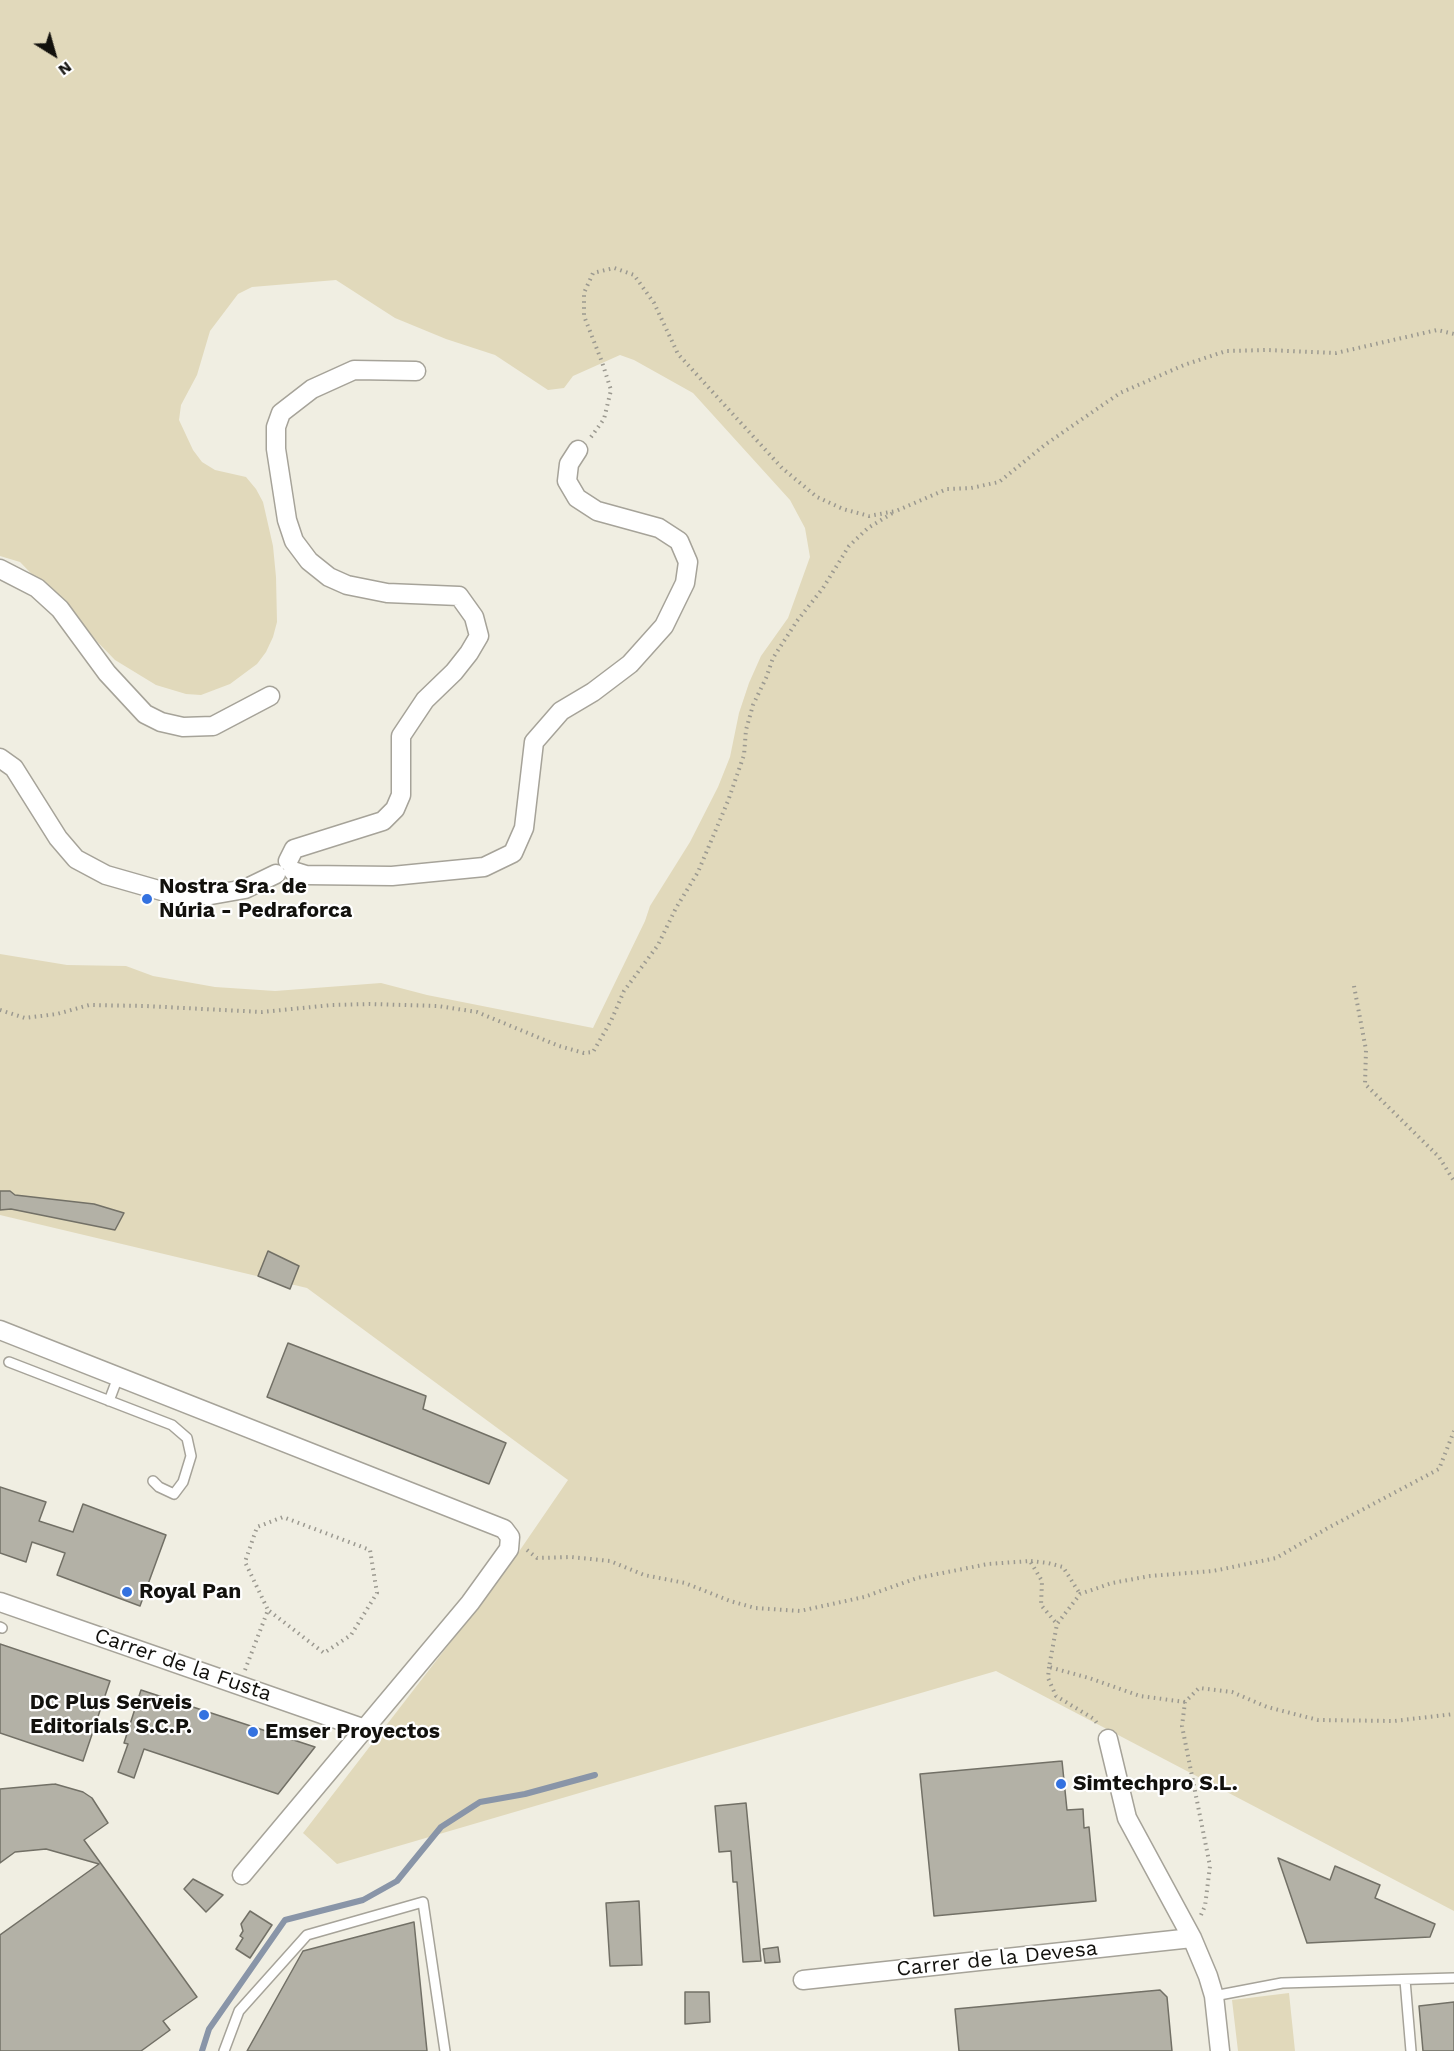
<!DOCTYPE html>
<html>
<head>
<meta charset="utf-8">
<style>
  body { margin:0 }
  #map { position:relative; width:1454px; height:2051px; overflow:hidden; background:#f0eee2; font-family:"Work Sans",sans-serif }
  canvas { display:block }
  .north { position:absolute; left:24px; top:24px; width:60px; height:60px; -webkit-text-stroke:4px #fff; paint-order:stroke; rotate:143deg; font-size:16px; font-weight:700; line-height:24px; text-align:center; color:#12110d }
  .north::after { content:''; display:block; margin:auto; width:21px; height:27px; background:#12110d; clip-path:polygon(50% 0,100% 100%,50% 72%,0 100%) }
</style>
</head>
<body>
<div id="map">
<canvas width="1454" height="2051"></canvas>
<div class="north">N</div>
</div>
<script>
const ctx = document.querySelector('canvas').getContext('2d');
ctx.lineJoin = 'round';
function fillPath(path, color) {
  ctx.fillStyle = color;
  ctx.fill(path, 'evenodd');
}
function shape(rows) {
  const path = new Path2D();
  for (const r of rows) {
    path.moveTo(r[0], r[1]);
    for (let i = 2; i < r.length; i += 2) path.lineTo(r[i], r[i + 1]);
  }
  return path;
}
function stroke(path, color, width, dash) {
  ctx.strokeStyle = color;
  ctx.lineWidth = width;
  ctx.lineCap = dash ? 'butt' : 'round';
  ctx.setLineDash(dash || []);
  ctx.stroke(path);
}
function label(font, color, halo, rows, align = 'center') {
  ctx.font = font + ' "Work Sans",sans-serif';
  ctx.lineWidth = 4.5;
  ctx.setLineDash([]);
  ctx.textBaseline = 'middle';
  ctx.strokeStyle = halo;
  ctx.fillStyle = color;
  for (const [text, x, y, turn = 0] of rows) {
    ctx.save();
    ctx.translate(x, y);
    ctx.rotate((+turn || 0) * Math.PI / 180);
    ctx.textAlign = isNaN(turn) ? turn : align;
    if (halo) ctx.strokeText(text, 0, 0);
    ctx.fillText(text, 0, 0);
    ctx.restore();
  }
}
const green = shape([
  [0,0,1454,0,1454,1911,996,1671,337,1864,303,1833,507,1569,568,1480,307,1288,0,1215,0,954,67,965,126,966,153,976,215,987,275,991,381,983,427,995,593,1028,645,921,650,906,690,842,718,787,730,757,739,713,749,683,761,656,788,618,810,557,805,528,790,500,693,393,634,360,620,355,573,376,564,388,548,390,495,355,446,339,395,318,336,280,252,287,238,294,210,331,197,375,181,405,179,420,193,450,202,462,215,470,246,477,256,489,263,502,273,546,276,577,277,622,273,637,266,652,257,664,230,684,201,695,186,694,156,685,115,660,20,562,0,556],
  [1289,1993,1295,2051,1238,2051,1232,2000]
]);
const stream = shape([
  [202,2051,209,2029,285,1920,363,1900,397,1881,441,1827,480,1802,525,1794,595,1775]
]);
const building = shape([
  [0,1191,10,1191,15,1195,94,1204,124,1213,115,1230,11,1209,0,1210,0,1191],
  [268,1251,299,1266,290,1289,258,1276,268,1251],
  [288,1343,426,1396,423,1409,506,1443,489,1484,267,1397,288,1343],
  [0,1487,46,1502,39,1521,73,1532,83,1504,166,1535,140,1606,57,1575,65,1553,32,1542,26,1562,0,1553,0,1487],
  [0,1644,110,1681,83,1761,0,1733,0,1644],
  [141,1690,263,1730,315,1747,278,1794,144,1749,134,1778,118,1772,128,1744,124,1743,141,1690],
  [1062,1761,1067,1810,1083,1809,1084,1828,1089,1827,1096,1901,934,1916,920,1774,1062,1761],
  [55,1784,83,1792,92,1798,108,1823,84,1840,197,1997,163,2021,170,2030,141,2051,0,2051,0,1935,99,1864,46,1849,15,1852,0,1863,0,1789,55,1784],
  [746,1803,761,1961,743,1962,737,1882,733,1882,731,1851,719,1852,715,1806,746,1803],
  [1278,1858,1330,1880,1335,1866,1380,1885,1375,1898,1435,1924,1430,1937,1307,1943,1278,1858],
  [193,1879,223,1895,206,1912,184,1889,193,1879],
  [639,1901,642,1965,610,1966,606,1903,639,1901],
  [250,1911,272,1925,250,1958,236,1949,243,1938,240,1936,243,1931,241,1924,250,1911],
  [414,1922,427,2051,247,2051,303,1951,414,1922],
  [778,1947,780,1962,765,1963,763,1949,778,1947],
  [1160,1990,1167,1997,1172,2051,959,2051,955,2009,1160,1990],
  [685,1992,709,1992,710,2022,685,2024,685,1992],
  [1454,2002,1454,2051,1423,2051,1419,2006,1454,2002]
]);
const path = shape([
  [591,437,604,419,611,390,602,362,584,316,584,293,593,273,614,268,634,275,654,303,678,354,782,468,817,497,843,509,869,516,896,511,947,489,971,488,999,482,1046,444,1120,393,1184,365,1226,351,1267,350,1336,353,1437,330,1454,334],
  [1354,986,1366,1050,1365,1084,1439,1157,1454,1181],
  [0,1010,25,1018,57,1014,89,1005,145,1006,262,1012,332,1005,370,1004,438,1006,477,1012,559,1046,584,1053,593,1052,611,1021,624,991,658,945,676,908,698,872,728,801,744,755,746,730,753,705,766,678,773,658,797,621,823,588,849,546,868,528,896,511],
  [527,1550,537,1558,571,1557,610,1561,644,1575,685,1583,730,1601,755,1608,800,1611,864,1597,917,1578,988,1564,1030,1561,1042,1581,1041,1605,1057,1624],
  [1031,1561,1048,1563,1063,1567,1080,1594],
  [1049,1667,1048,1678,1056,1696,1094,1719,1099,1726],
  [245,1670,268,1610,245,1562,257,1527,283,1517,370,1550,377,1593,351,1635,324,1653,268,1610],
  [1185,1702,1140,1696,1089,1678,1049,1667,1057,1624,1080,1594,1112,1583,1150,1576,1213,1571,1276,1558,1326,1529,1439,1469,1454,1431],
  [1201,1915,1205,1906,1210,1866,1182,1726,1185,1702,1199,1688,1232,1692,1267,1707,1318,1720,1394,1721,1454,1714]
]);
const lane = shape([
  [9,1362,172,1425,187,1438,191,1456,183,1482,174,1494,159,1487,153,1481],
  [109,1401,118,1377],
  [0,1627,2,1628],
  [1405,1980,1411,2051],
  [1214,1996,1282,1983,1454,1978],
  [224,2051,239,2011,307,1935,423,1902,445,2051]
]);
const street = shape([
  [0,569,37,588,60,609,107,673,145,714,161,722,183,727,213,726,270,696],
  [0,758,14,768,58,838,76,859,106,875,176,895,211,895,245,889,276,874],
  [288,861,294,849,383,821,395,809,401,795,401,736,425,700,454,672,469,653,479,636,474,617,459,596,387,593,347,585,329,577,309,561,294,541,287,520,276,449,276,427,281,413,312,389,354,370,416,371],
  [293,871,306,875,392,876,484,867,513,853,524,828,534,742,561,711,593,692,630,664,664,626,685,583,688,562,679,541,659,528,597,511,577,498,567,481,569,464,578,450],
  [0,1330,504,1529,510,1537,509,1549,470,1603,242,1875],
  [0,1602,365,1729],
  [1108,1739,1127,1818,1192,1938,1208,1976,1214,1996,1220,2051],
  [803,1980,1192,1938]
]);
const markers = [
  [147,899,6,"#3472e0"],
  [127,1592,6,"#3472e0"],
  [204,1715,6,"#3472e0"],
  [253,1732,6,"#3472e0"],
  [1061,1784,6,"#3472e0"]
];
const poiNames = [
  ["Nostra Sra. de",159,887],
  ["Núria - Pedraforca",159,911],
  ["Royal Pan",139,1592],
  ["DC Plus Serveis",192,1703,"right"],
  ["Editorials S.C.P.",192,1727,"right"],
  ["Emser Proyectos",265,1732],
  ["Simtechpro S.L.",1073,1784]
];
const streetNames = [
  ["Carrer de la Fusta",183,1665,19],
  ["Carrer de la Devesa",997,1959,-6]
];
fillPath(green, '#e1d9bb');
stroke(stream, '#8995a8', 6);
fillPath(building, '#b3b1a6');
stroke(building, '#727066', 1.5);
stroke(lane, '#a6a399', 12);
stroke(street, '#a6a399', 21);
stroke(path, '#9b9990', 4, [1.5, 4.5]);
stroke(lane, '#fff', 9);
stroke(street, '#fff', 18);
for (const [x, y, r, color] of markers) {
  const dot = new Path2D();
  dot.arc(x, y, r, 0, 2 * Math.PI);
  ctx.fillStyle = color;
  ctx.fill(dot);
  stroke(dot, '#fff', 2);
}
label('bold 21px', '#12110d', '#fff', poiNames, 'left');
label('21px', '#12110d', '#fff', streetNames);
</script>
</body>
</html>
